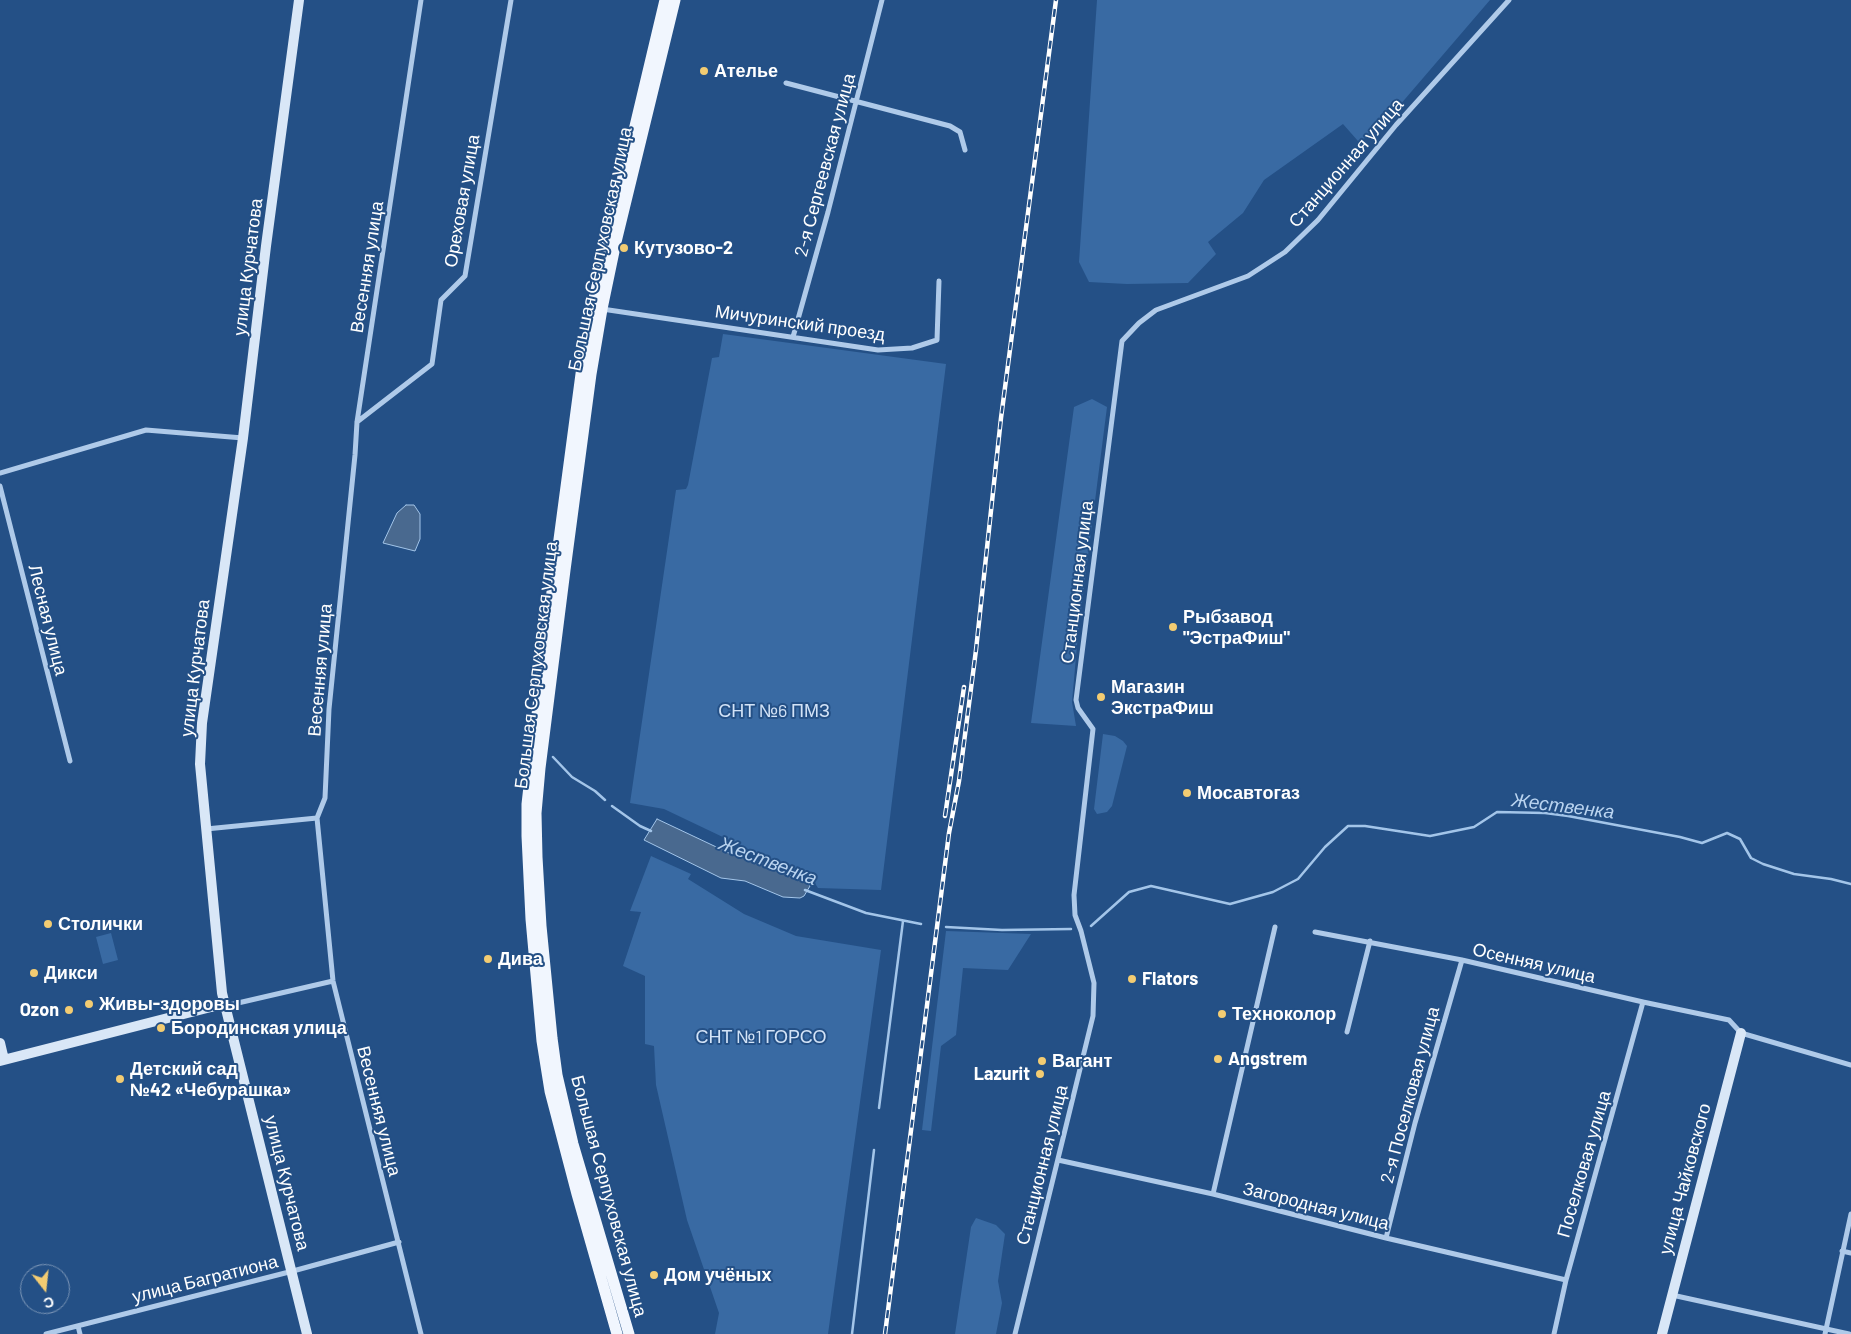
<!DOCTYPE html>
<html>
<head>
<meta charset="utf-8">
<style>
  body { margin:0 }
  #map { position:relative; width:1851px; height:1334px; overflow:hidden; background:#245086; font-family:Barlow,sans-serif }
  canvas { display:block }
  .north { position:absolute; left:20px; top:1264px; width:50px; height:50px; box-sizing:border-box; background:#245086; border:1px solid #7c96b6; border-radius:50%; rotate:164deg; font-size:14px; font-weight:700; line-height:20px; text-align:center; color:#fff }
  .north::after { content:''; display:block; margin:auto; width:18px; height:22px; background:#f3cc72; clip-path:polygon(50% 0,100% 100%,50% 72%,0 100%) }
</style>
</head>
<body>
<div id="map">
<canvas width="1851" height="1334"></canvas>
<div class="north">С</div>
</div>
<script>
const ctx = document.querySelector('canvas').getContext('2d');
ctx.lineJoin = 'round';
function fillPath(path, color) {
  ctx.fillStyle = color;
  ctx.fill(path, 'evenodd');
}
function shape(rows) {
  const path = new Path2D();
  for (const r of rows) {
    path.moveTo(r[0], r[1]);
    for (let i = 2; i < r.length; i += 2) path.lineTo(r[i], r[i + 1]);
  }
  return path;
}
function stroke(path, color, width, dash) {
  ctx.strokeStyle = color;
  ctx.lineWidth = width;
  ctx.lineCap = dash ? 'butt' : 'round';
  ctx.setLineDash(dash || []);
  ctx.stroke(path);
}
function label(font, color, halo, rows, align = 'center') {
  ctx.font = font + ' Barlow,sans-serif';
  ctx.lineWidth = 4;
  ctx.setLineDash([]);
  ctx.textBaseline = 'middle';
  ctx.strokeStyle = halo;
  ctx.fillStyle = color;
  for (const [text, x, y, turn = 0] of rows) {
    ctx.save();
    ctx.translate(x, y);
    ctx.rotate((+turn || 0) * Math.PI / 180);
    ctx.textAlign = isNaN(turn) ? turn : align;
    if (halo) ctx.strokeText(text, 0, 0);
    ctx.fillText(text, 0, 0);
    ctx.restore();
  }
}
const green = shape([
  [1097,0,1490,0,1375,134,1358,141,1343,124,1264,180,1243,213,1208,242,1216,254,1188,283,1127,284,1089,282,1079,262],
  [723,334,946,364,881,890,818,888,813,880,664,809,630,803,676,490,686,489,688,485,712,358,719,357],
  [1092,399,1107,407,1078,634,1072,702,1076,726,1031,723,1074,407],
  [1103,734,1115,736,1123,741,1127,746,1112,806,1107,812,1097,814,1094,809],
  [651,856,691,874,688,879,744,914,796,936,881,950,828,1334,715,1334,719,1313,687,1220,656,1085,654,1046,645,1044,645,976,623,966,641,912,630,911],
  [946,931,1031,934,1008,970,963,968,956,1035,941,1046,931,1131,922,1130],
  [111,933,118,960,103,964,96,937],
  [976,1218,996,1225,1005,1234,998,1281,1002,1303,996,1334,955,1334,971,1227]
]);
const water = shape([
  [406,505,414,505,420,514,420,539,415,551,383,543,397,513,406,505],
  [657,819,729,853,758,861,790,875,807,880,810,886,804,896,800,898,783,897,745,881,721,878,644,840,657,819]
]);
const stream = shape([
  [553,757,572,777,595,791,605,800],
  [612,806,640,826,651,831],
  [805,890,866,913,921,924],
  [1091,926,1129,892,1151,886,1230,904,1273,892,1298,879,1325,847,1348,826,1365,826,1430,836,1474,827,1497,812,1545,813,1568,816,1680,837,1702,843,1727,833,1740,839,1751,858,1763,864,1794,874,1831,879,1851,884],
  [946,927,1002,930,1071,929],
  [879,1108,903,921],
  [852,1334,874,1150]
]);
const street = shape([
  [421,0,357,422,355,455,329,709,325,798,317,818,333,981,421,1334],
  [786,83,950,126,960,132,965,150],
  [602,309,878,350,912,348,937,340,939,281],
  [793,337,828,212,882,0],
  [357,422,432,364,441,300,465,276,511,0],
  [0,473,146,430,243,438],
  [0,486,70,761],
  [206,829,317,818],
  [1315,932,1462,960,1643,1002,1729,1020,1741,1033,1851,1065],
  [225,1006,333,981],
  [1347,1032,1370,941],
  [1058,1160,1213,1194,1386,1238,1566,1280],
  [1213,1194,1275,927],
  [1386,1238,1415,1123,1462,960],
  [1842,1251,1851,1253],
  [1672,1295,1849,1334],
  [78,1326,80,1334],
  [46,1334,293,1271,399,1242],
  [1015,1334,1093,1016,1094,983,1081,931,1075,915,1074,895,1093,729,1078,708,1076,700,1122,341,1139,323,1156,310,1248,276,1285,252,1318,220,1396,125,1509,0],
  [1554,1334,1566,1280,1643,1002],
  [1825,1334,1851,1214]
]);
const secondary = shape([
  [299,0,266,246,243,438,202,723,200,764,222,993,307,1334],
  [0,1043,4,1060],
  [0,1061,211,1007,225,1006],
  [1662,1334,1741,1033]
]);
const primary = shape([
  [617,1334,577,1194,550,1091,542,1041,531,919,527,836,527,804,544,652,583,359,592,307,665,0],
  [629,1334,573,1144,557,1075,552,1038,541,926,537,857,536,813,540,768,565,570,591,374,602,309,616,242,675,0]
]);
const rail = shape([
  [945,816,964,687],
  [885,1334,949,833,959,781,976,650,1001,418,1056,0]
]);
const markers = [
  [704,71,5,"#f3cc72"],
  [624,248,5,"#f3cc72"],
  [1173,627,5,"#f3cc72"],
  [1101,697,5,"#f3cc72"],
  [1187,793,5,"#f3cc72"],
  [48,924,5,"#f3cc72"],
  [488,959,5,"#f3cc72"],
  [34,973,5,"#f3cc72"],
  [1132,979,5,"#f3cc72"],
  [89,1004,5,"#f3cc72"],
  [69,1010,5,"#f3cc72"],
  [1222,1014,5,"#f3cc72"],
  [161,1028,5,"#f3cc72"],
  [1218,1059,5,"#f3cc72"],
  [1042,1061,5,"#f3cc72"],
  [1040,1074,5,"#f3cc72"],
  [120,1079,5,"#f3cc72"],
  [654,1275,5,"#f3cc72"]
];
const poiNames = [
  ["Ателье",714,71],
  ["Кутузово-2",634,248],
  ["Рыбзавод",1183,617],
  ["\"ЭстраФиш\"",1183,638],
  ["Магазин",1111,687],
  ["ЭкстраФиш",1111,708],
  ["Мосавтогаз",1197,793],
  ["Столички",58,924],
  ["Дива",498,959],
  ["Дикси",44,973],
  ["Flators",1142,979],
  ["Живы-здоровы",99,1004],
  ["Ozon",59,1010,"right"],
  ["Техноколор",1232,1014],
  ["Бородинская улица",171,1028],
  ["Angstrem",1228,1059],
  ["Вагант",1052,1061],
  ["Детский сад",130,1069],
  ["№42 «Чебурашка»",130,1090],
  ["Lazurit",1030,1074,"right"],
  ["Дом учёных",664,1275]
];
const streetNames = [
  ["Станционная улица",1346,163,-49],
  ["2-я Сергеевская улица",825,165,-75],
  ["Ореховая улица",462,201,-80],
  ["Большая Серпуховская улица",600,249,-78],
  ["улица Курчатова",248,267,-83],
  ["Весенняя улица",367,267,-81],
  ["Мичуринский проезд",800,323,8],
  ["Станционная улица",1077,582,-83],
  ["Лесная улица",48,620,76],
  ["Большая Серпуховская улица",536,665,-83],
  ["улица Курчатова",195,668,-83],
  ["Весенняя улица",320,670,-85],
  ["Осенняя улица",1534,963,13],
  ["2-я Поселковая улица",1410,1095,-75],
  ["Весенняя улица",379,1111,76],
  ["Поселковая улица",1584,1164,-74],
  ["Станционная улица",1042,1165,-76],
  ["улица Чайковского",1685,1179,-75],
  ["улица Курчатова",287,1183,76],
  ["Большая Серпуховская улица",609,1196,75],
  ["Загородная улица",1316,1206,14],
  ["улица Багратиона",205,1279,-14]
];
const parkNames = [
  ["СНТ №6 ПМЗ",774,711],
  ["СНТ №1 ГОРСО",761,1037]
];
const waterNames = [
  ["Жественка",1563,806,7],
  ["Жественка",768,861,21]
];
fillPath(green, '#396aa3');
fillPath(water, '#49698f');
stroke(water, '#a3c5e9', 1);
stroke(stream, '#a3c5e9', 2.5);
stroke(street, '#afcae9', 5);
stroke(secondary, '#d9e7f7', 10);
stroke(primary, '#f1f6fe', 11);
stroke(rail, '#fff', 4.5);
stroke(rail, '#245086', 2.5, [8]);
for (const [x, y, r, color] of markers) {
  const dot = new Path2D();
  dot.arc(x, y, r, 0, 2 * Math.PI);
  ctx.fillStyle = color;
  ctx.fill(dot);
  stroke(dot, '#245086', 2);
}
label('bold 18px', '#fff', '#245086', poiNames, 'left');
label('18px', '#fff', '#245086', streetNames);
label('18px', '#d3e3f7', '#245086', parkNames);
label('italic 19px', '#bad4f0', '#245086', waterNames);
</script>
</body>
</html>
